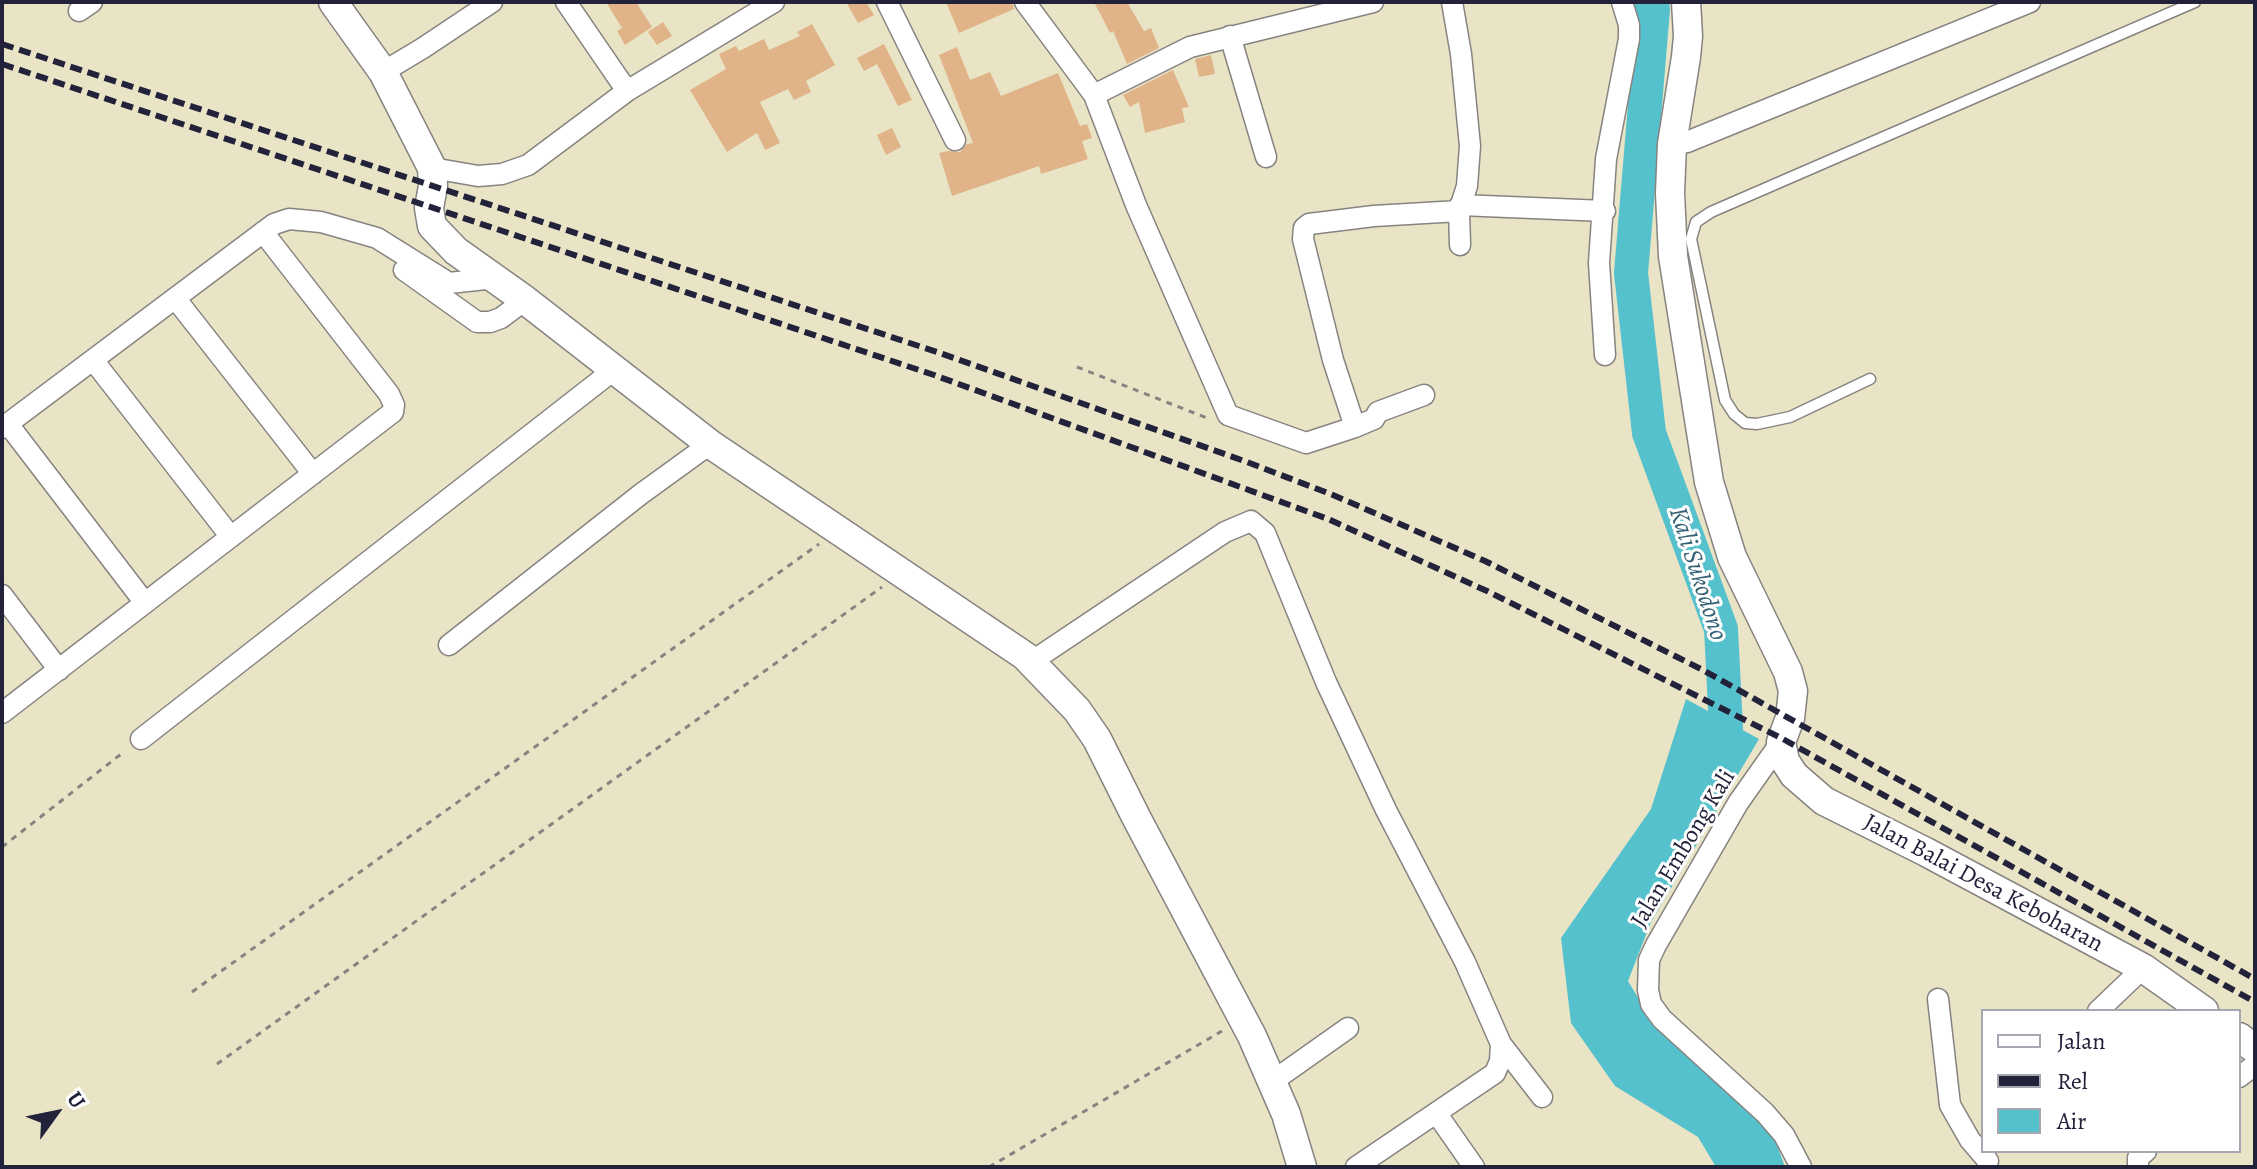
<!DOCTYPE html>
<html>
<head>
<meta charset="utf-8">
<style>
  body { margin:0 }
  #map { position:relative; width:2257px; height:1169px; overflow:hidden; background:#e9e4c5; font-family:Alegreya,serif }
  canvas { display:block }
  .frame { position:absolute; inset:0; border:4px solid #22223b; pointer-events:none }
  .legend { position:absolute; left:1981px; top:1009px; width:260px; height:144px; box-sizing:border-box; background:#fff; border:2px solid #a7a7b1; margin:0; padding:10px 14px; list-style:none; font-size:24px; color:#22223b }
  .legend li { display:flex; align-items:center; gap:16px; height:40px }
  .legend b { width:40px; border:2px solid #a7a7b1 }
  .north { position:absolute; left:16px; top:1073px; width:80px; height:80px; -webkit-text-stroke:6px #fff; paint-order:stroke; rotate:57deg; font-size:22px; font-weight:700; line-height:32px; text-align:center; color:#22223b }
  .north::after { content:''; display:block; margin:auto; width:28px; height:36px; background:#22223b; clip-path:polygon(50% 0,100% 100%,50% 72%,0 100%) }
</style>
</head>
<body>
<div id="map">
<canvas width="2257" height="1169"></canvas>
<div class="frame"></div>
<ul class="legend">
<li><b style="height:10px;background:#fff"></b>Jalan</li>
<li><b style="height:10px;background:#22223b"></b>Rel</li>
<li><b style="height:22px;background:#54c1cd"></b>Air</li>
</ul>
<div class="north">U</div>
</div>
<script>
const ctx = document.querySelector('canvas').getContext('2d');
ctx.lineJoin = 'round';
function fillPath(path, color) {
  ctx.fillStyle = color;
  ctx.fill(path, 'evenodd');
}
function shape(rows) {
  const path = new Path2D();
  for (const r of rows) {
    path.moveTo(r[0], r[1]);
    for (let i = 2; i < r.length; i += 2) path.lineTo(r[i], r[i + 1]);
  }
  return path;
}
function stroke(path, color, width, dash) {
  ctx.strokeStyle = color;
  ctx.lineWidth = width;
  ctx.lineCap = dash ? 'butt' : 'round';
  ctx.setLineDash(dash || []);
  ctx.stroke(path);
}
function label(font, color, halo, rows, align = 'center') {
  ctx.font = font + ' Alegreya,serif';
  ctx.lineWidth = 6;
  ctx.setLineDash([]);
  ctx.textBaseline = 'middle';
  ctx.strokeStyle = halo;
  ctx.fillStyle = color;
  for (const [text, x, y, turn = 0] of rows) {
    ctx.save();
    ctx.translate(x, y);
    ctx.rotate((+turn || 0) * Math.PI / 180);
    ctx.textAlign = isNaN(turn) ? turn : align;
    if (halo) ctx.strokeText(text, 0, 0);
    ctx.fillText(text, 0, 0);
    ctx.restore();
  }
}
const water = shape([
  [1686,699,1759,739,1651,922,1628,981,1657,1029,1767,1118,1785,1167,1716,1167,1698,1137,1615,1086,1571,1023,1561,938,1651,809]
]);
const river = shape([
  [1650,2,1653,9,1631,273,1649,433,1721,629,1726,728,1710,763]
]);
const building = shape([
  [606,2,636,2,652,27,625,45,617,31,622,28],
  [846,2,866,2,874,15,858,23],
  [946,2,1012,2,1014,9,959,33],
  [1094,2,1127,2,1144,31,1151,28,1159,48,1127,64,1113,31,1110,33],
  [663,22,672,36,657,45,648,32],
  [812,24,835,65,806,81,811,92,794,100,788,89,760,102,780,143,765,150,757,133,727,152,690,90,726,69,719,54,736,46,739,51,764,39,769,50,800,36,797,32],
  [884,44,912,100,898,106,877,64,864,71,857,58],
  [957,47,970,80,990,72,1001,96,1058,73,1080,126,1087,124,1092,138,1082,141,1088,159,1041,174,1039,166,952,196,939,153,948,151,960,152,967,144,973,143,939,55],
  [1211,55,1215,74,1199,77,1195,59],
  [1173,70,1189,107,1182,108,1185,122,1145,133,1139,102,1130,107,1123,95],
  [892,128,901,147,886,155,877,135]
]);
const path = shape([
  [1077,367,1207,418],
  [2,847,125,751],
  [192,992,819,544],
  [217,1064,882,587],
  [989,1167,1222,1031]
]);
const lane = shape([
  [1870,379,1790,417,1757,424,1745,423,1734,414,1725,400,1691,239,1696,222,1711,212,2195,2]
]);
const street = shape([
  [566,2,627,91],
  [887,2,955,140],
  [1025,2,1094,95,1136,205,1228,415,1306,443,1355,427,1374,419,1378,412,1424,395],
  [1452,2,1461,54,1470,146,1467,186,1459,211,1460,245],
  [79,11,92,2],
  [1230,36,1266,157],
  [383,72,423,48,492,2],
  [1094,95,1190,47,1373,2],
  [1672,144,1687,142,2030,2],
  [432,168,478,176,502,174,528,165,627,91,774,2],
  [1460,205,1605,211],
  [404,270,477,322,490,322,501,318,525,300],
  [175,298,313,474],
  [1605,355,1599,263,1606,159,1629,39,1629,25,1622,2],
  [93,360,231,537],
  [8,424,145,603],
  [1355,427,1333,360,1303,239,1304,228,1309,224,1374,216,1459,211],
  [2,428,274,224,289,219,321,222,377,238,449,283,495,278],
  [2,595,59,670],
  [449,645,641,494,710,444],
  [1031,662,1225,532,1251,521,1265,533,1326,682,1386,810,1465,962,1501,1044,1500,1061,1495,1073,1356,1167],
  [2,713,393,412,394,405,389,394,263,232],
  [141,739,615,369],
  [1781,742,1738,803,1656,945,1649,960,1648,990,1651,1004,1662,1019,1765,1113,1784,1135,1801,1167],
  [1938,999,1950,1105,1970,1140,1988,1161],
  [2098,1011,2143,968],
  [1501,1044,1542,1097],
  [2239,1077,2255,1065],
  [1273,1081,1348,1028],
  [1437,1114,1474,1167],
  [2138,1167,2138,1158,2146,1151]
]);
const secondary = shape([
  [333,2,383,72,432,168,433,186,429,208,432,226,456,251,525,300,710,444,1025,656,1077,710,1097,739,1136,817,1252,1036,1286,1114,1302,1167],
  [1686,2,1688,36,1686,57,1672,144,1670,193,1673,256,1709,482,1732,557,1788,672,1793,691,1790,718,1781,742,1785,761,1794,775,1824,801,1926,852,2143,968,2204,1011],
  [2239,1037,2255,1049]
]);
const rail = shape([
  [2,44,937,352,1247,462,1333,495,1485,561,1701,669,2255,979],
  [2,64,934,375,1328,519,1487,591,1783,739,2255,1002]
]);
const streetNames = [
  ["Jalan Embong Kali",1684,849,-59],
  ["Jalan Balai Desa Keboharan",1983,884,28]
];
const waterNames = [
  ["Kali Sukodono",1697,574,72]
];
fillPath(water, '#54c1cd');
stroke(river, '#54c1cd', 34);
fillPath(building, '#e0b488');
stroke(lane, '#868380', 13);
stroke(street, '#868380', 23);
stroke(secondary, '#868380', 31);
stroke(path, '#868380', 3, [6, 6]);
stroke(lane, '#fff', 10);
stroke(street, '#fff', 20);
stroke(secondary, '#fff', 28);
stroke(rail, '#22223b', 6, [12, 6]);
label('24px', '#22223b', '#fff', streetNames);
label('italic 26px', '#366275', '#fff', waterNames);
</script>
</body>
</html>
